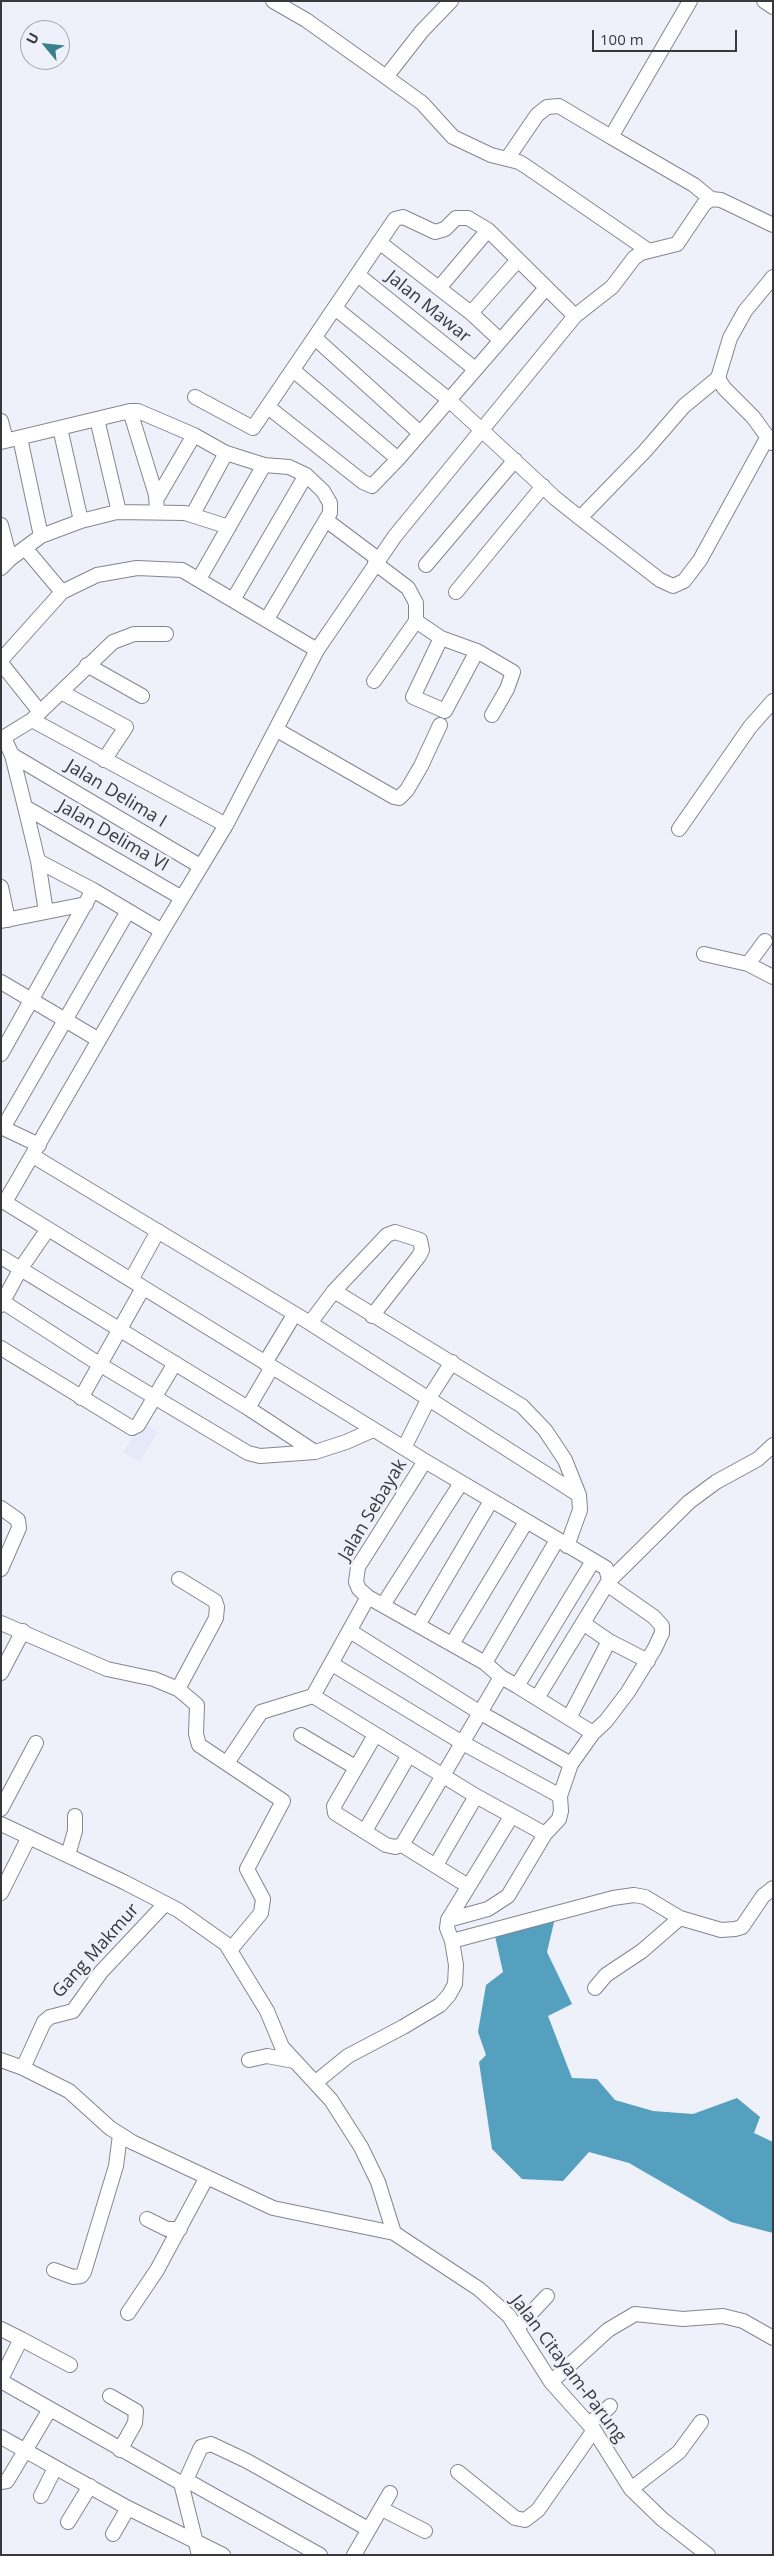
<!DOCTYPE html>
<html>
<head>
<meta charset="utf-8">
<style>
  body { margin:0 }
  #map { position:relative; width:774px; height:2556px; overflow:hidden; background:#eff1fa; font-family:"Open Sans",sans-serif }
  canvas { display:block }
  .frame { position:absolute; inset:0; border:2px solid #38393d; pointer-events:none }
  .north { position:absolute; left:20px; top:20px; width:50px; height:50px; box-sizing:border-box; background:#eff1fa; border:1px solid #a6a7ae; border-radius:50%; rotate:298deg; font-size:14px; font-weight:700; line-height:20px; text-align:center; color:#38393d }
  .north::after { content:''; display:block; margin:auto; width:18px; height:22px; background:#3b808d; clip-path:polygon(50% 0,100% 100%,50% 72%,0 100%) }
  .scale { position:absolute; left:592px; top:30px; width:145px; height:22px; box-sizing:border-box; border:2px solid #38393d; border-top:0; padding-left:6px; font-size:15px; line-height:18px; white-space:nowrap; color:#38393d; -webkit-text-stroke:4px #eff1fa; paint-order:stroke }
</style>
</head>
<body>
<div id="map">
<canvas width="774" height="2556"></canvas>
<div class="frame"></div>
<div class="north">U</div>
<div class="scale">100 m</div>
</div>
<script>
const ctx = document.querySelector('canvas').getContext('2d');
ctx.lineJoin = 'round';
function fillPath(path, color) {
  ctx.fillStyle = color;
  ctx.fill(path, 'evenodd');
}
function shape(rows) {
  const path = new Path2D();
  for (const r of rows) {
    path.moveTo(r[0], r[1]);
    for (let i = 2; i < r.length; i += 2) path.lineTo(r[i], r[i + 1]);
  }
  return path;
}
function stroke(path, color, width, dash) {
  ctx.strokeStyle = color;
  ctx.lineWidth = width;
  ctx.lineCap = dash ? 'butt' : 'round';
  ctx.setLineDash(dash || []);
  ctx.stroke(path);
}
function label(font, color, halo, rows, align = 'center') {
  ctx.font = font + ' "Open Sans",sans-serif';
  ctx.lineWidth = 5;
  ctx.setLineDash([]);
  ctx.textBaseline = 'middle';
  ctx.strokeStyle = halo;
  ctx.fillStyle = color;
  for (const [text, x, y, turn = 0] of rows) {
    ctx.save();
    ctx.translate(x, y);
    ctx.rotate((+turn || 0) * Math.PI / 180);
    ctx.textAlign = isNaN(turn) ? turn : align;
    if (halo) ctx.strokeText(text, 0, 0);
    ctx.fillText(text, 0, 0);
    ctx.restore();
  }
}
const built = shape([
  [142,1422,158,1432,139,1462,123,1452]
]);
const water = shape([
  [555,1918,547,1952,572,2004,548,2016,572,2078,597,2079,615,2100,653,2111,693,2114,737,2098,760,2117,754,2133,773,2142,773,2233,731,2222,629,2163,589,2152,563,2181,522,2179,492,2149,479,2062,486,2055,478,2032,486,1985,503,1972,495,1936]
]);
const minor = shape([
  [273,1,306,20,386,77,422,31,451,1],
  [690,1,611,137,694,185,711,199,721,200,773,225],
  [764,1,773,7],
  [386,77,422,103,453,137,491,155,519,162,527,167,649,251],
  [507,159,537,115,547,107,559,106,611,137],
  [488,230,575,316],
  [379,242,471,313,500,340],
  [358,275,475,369],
  [335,308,448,399,555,498,580,518,645,451,684,406,718,378],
  [471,313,517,261],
  [315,338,420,433],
  [293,370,398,459],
  [195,397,253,428,395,219,403,217,435,232,445,229,456,218,468,218,488,230,439,288],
  [268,407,363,482,372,486,398,459,546,288],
  [130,411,156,495,157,511],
  [97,419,119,512],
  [1,421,6,440],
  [60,428,81,521],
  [20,438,41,536],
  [1,442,130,411,138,411,194,435,226,453,264,465,289,467,306,475,323,491,330,503,330,513,267,619],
  [772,443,753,417,724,388,718,378,730,338,745,311,773,277],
  [156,495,159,495,194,435],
  [193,514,226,453],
  [580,518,660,580,673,586,684,581,700,560,767,438],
  [326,520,378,559],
  [1,525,10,559],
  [25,548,62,592],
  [375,563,408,588,416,603,416,621,441,638,477,651,513,672,507,689,492,715],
  [426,565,515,460],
  [1,568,10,559,41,536,81,521,117,512,185,513,229,527],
  [199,579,264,465],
  [456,592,543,486],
  [233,600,306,475],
  [441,638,413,697,445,711,477,651],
  [1,660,62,592,97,575,137,568,182,570,317,650,395,536,575,316,612,287,634,258,641,253,677,244,704,204,711,199],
  [1,663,40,712,32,720,1,739],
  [87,665,142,696],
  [374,681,416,621],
  [61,692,126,727,104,760],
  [40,712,113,642,134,634,166,634],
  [277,730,394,797,399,798,407,790,421,766,440,725],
  [4,738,12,755,25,807,38,861,46,912],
  [12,755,200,866],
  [25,807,182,898],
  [226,825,317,650],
  [679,829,750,727,773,701],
  [38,861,93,890,162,931],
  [1,887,8,920],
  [1,921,86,904],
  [704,954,748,964,773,977],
  [748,964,765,941],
  [1,982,99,1040],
  [1,1054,93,890],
  [1,1127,39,1145],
  [3,1128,128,911],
  [33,1156,310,1323,579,1495,580,1510,567,1546],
  [1,1200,425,1461,606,1568,611,1587,654,1617,662,1626,662,1633,655,1648,628,1692,606,1721,593,1733,571,1764,560,1796,561,1811,559,1819,545,1834,508,1896,488,1909,448,1920,447,1928,452,1941,456,1965,455,1984,449,1995,440,2005,403,2027,348,2056,316,2082],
  [5,1202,162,931,226,825,32,720],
  [1,1257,248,1408,315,1452],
  [131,1280,158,1231],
  [334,1291,522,1406,545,1430,565,1460,579,1495],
  [3,1302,99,1364,248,1453,260,1456,315,1452,346,1442,373,1430],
  [1,1305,21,1268,48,1229],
  [310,1323,334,1291,387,1235,395,1232,420,1240,422,1250,419,1256,372,1316],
  [1,1348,132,1428,138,1425,175,1363],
  [265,1363,294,1315],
  [81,1398,143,1288],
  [248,1408,272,1367],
  [404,1448,429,1398,452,1362],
  [425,1461,358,1567,356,1582,359,1589,368,1597,485,1663,501,1677,517,1686,593,1561],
  [1,1508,18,1520,19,1528,1,1569],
  [383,1605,461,1483],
  [1,1623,107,1669,154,1679,178,1689,197,1705,196,1734,199,1745,283,1801,247,1869,263,1899,261,1913,231,1949],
  [583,1623,609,1641,648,1661],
  [418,1625,491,1501],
  [350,1631,479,1712,571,1764],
  [452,1644,526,1522],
  [485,1663,557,1540],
  [332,1664,461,1742,560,1796],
  [1,1673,23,1631],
  [517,1686,593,1733],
  [178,1689,216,1618,217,1607,215,1601,179,1579],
  [313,1696,476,1796,545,1834],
  [537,1698,608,1582,689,1502,716,1482,758,1459,773,1445],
  [569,1718,609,1641],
  [301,1735,355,1767],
  [375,1735,334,1806,335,1813,386,1845,395,1847,402,1845,468,1886],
  [227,1763,261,1712,313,1696,368,1597],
  [1,1809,36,1743],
  [1,1824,124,1882,178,1910,226,1944,267,2011,282,2047,331,2100,361,2147,378,2182,394,2233],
  [365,1831,409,1755],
  [402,1845,501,1677],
  [68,1855,75,1831,75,1816],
  [436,1865,476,1796],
  [1,1893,29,1837],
  [448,1920,511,1817],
  [452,1941,613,1898,634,1895,645,1897,680,1918,721,1930,735,1929,742,1927,763,1896,773,1888],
  [595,1988,606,1975,642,1951,680,1918],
  [1,2060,23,2068,69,2091,110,2128,132,2142,273,2208,394,2233,479,2289,509,2316,551,2382,594,2430,631,2489,662,2519,708,2555],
  [249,2060,267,2056,294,2061],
  [23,2068,44,2022,50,2017,73,2011,101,1972,165,1904],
  [147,2219,167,2229,180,2229],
  [54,2270,73,2277,81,2276,84,2272,116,2166,120,2135],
  [128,2313,157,2270,207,2177],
  [517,2328,547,2296],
  [1,2329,21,2339,1,2379],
  [21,2339,70,2365],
  [1,2381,181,2483,199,2555],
  [551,2382,608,2330,635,2314,683,2319,723,2316,743,2321,773,2338],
  [110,2396,136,2411,135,2423,120,2450],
  [588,2423,600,2416,610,2406],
  [1,2437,128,2508,223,2555],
  [458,2472,515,2518,525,2520,538,2510,594,2430],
  [186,2480,201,2447,211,2444,247,2461,368,2529],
  [1,2482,7,2481,50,2409],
  [181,2483,186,2480,320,2555],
  [631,2489,679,2452,701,2422],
  [41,2496,55,2468],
  [382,2509,425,2531],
  [68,2522,90,2486],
  [113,2534,128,2508],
  [354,2555,390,2493]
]);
const streetNames = [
  ["Jalan Mawar",428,307,39],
  ["Jalan Delima I",116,794,31],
  ["Jalan Delima VI",113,836,30],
  ["Jalan Sebayak",373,1510,-59],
  ["Gang Makmur",96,1951,-48],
  ["Jalan Citayam-Parung",568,2369,53]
];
fillPath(built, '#e5e9fa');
fillPath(water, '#54a0be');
stroke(minor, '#84868f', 16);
stroke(minor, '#fff', 14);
label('18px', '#38393d', '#eff1fa', streetNames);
</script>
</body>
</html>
